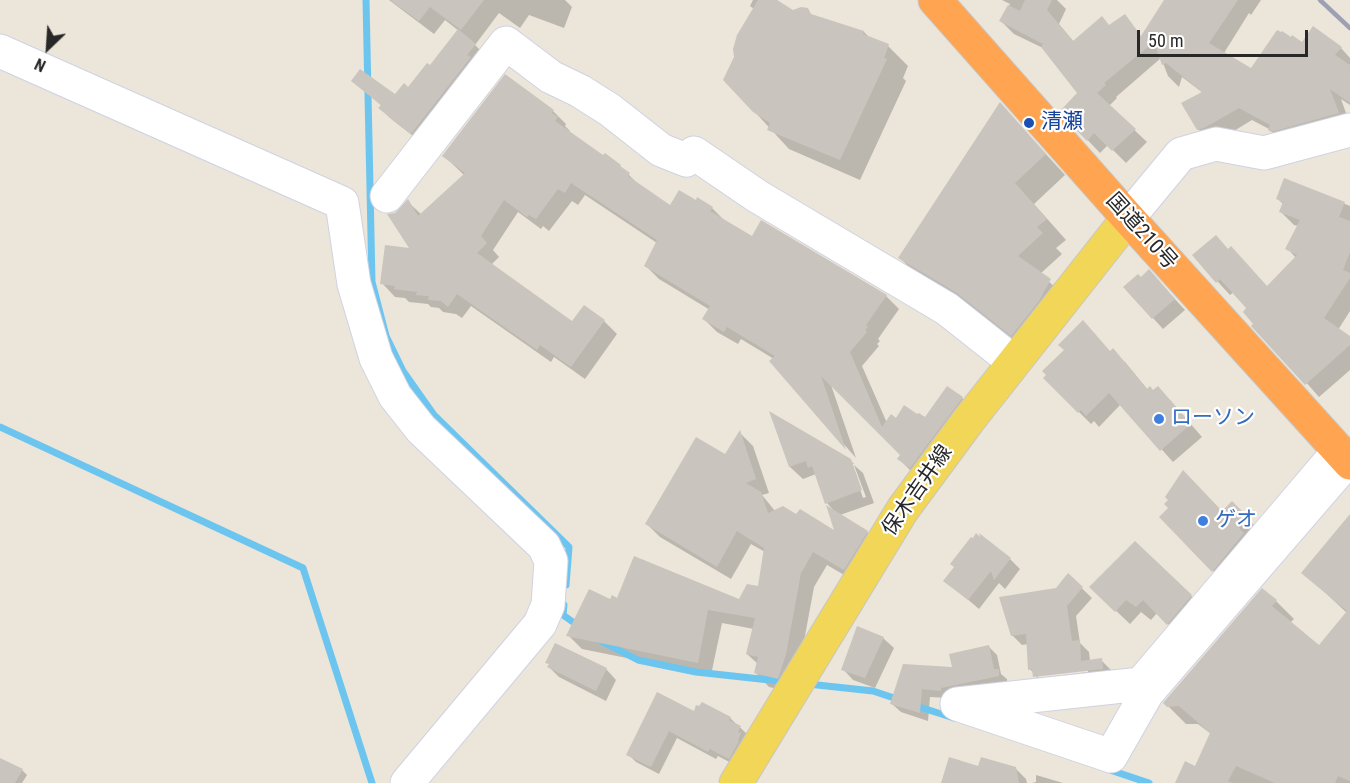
<!DOCTYPE html>
<html>
<head>
<meta charset="utf-8">
<style>
  body { margin:0 }
  #map { position:relative; width:1350px; height:783px; overflow:hidden; background:#ebe5da; font-family:"Roboto Condensed",sans-serif }
  canvas { display:block }
  .north { position:absolute; left:18px; top:18px; width:60px; height:60px; -webkit-text-stroke:4px #fff; paint-order:stroke; rotate:205deg; font-size:16px; font-weight:700; line-height:24px; text-align:center; color:#282828 }
  .north::after { content:''; display:block; margin:auto; width:21px; height:27px; background:#282828; clip-path:polygon(50% 0,100% 100%,50% 72%,0 100%) }
  .scale { position:absolute; left:1137px; top:30px; width:171px; height:27px; box-sizing:border-box; border:3px solid #282828; border-top:0; padding-left:8px; font-size:18px; line-height:21px; white-space:nowrap; color:#282828; -webkit-text-stroke:4px #fff; paint-order:stroke }
</style>
</head>
<body>
<div id="map">
<canvas width="1350" height="783"></canvas>
<div class="north">N</div>
<div class="scale">50 m</div>
</div>
<script>
const ctx = document.querySelector('canvas').getContext('2d');
ctx.lineJoin = 'round';
function fillPath(path, color) {
  ctx.fillStyle = color;
  ctx.fill(path, 'evenodd');
}
function shape(rows) {
  const path = new Path2D();
  for (const r of rows) {
    path.moveTo(r[0], r[1]);
    for (let i = 2; i < r.length; i += 2) path.lineTo(r[i], r[i + 1]);
  }
  return path;
}
function stroke(path, color, width, dash) {
  ctx.strokeStyle = color;
  ctx.lineWidth = width;
  ctx.lineCap = dash ? 'butt' : 'round';
  ctx.setLineDash(dash || []);
  ctx.stroke(path);
}
function label(font, color, halo, rows, align = 'center') {
  ctx.font = font + ' "Roboto Condensed","Noto Sans JP",sans-serif';
  ctx.lineWidth = 4.5;
  ctx.setLineDash([]);
  ctx.textBaseline = 'middle';
  ctx.strokeStyle = halo;
  ctx.fillStyle = color;
  for (const [text, x, y, turn = 0] of rows) {
    ctx.save();
    ctx.translate(x, y);
    ctx.rotate((+turn || 0) * Math.PI / 180);
    ctx.textAlign = isNaN(turn) ? turn : align;
    if (halo) ctx.strokeText(text, 0, 0);
    ctx.fillText(text, 0, 0);
    ctx.restore();
  }
}
const shadow = shape([
  [389,0,565,0,572,7,564,28,529,15,520,28,499,13,475,45,485,55,422,143,390,118,380,108,382,106,353,81,395,96,408,89,430,67,459,31,445,20,434,34],
  [753,0,777,0,792,12,807,10,813,16,864,32,870,38,888,46,908,66,903,78,906,81,860,180,789,149,754,111,754,9,750,6],
  [1002,0,1057,0,1066,9,1059,24,1074,42,1139,41,1166,0,1261,0,1251,15,1249,13,1224,53,1251,70,1302,44,1341,48,1350,58,1350,105,1341,99,1350,124,1282,142,1269,129,1252,120,1219,140,1211,142,1198,129,1203,93,1182,77,1179,87,1168,76,1161,58,1116,97,1117,98,1109,106,1147,142,1126,163,1108,145,1100,153,1061,112,1079,93,1045,49,1014,34,1001,21,1010,4],
  [506,77,553,111,566,124,565,126,570,131,569,132,604,157,620,166,641,187,670,207,712,208,725,221,753,238,886,296,899,309,878,339,880,341,877,344,879,346,862,366,887,423,896,420,926,419,962,398,975,411,912,472,899,459,902,455,831,385,856,458,771,361,774,359,741,339,738,344,717,332,704,319,710,310,659,279,646,266,657,243,585,195,578,205,572,201,549,231,543,226,541,229,518,212,493,250,499,257,491,265,572,323,604,321,617,334,585,379,554,357,551,362,471,306,462,318,456,314,443,312,439,308,431,307,428,304,409,302,405,298,395,297,382,283,412,250,395,214,408,202,422,215,464,175,444,156],
  [1003,107,1065,175,1034,204,1066,240,1056,248,1062,254,1040,274,1070,300,1032,355,979,313,920,278,900,258],
  [1285,180,1350,206,1350,311,1338,330,1350,338,1350,370,1319,397,1255,324,1247,307,1234,292,1230,295,1194,256,1268,288,1296,258,1287,248,1298,226,1294,225,1281,212,1283,204,1278,199],
  [1141,279,1159,282,1185,310,1163,329,1125,287],
  [1111,352,1125,362,1148,390,1170,400,1202,437,1173,462,1121,404,1099,427,1094,421,1091,424,1045,378],
  [772,414,850,460,854,464,851,464,863,498,866,497,854,465,863,473,874,503,840,515,867,532,881,545,858,583,827,565,814,587,799,668,791,692,769,687,756,673,758,664,747,654,754,629,722,623,711,675,582,649,568,635,611,601,618,600,740,601,759,588,765,552,751,544,731,579,660,537,646,523,726,456,740,433,753,446,769,493,762,495,775,511,797,516,837,533,834,511,827,503,816,474,803,479,790,467],
  [1232,503,1262,533,1228,586,1161,517,1223,512],
  [1350,529,1350,783,1182,783,1196,768,1211,734,1198,724,1186,724,1165,703,1276,601,1294,619,1290,623,1319,647,1347,613,1303,572],
  [1010,559,1020,569,1005,589,999,583,979,609,945,580],
  [1068,575,1092,598,1076,616,1080,643,1089,652,1090,661,1101,660,1111,670,1112,679,1044,686,1030,669,1028,644,1022,645,1012,635,1057,590],
  [1088,669,1088,672,1039,678,1036,675],
  [1091,587,1191,596,1205,609,1181,637,1157,613,1151,620,1141,612,1130,624],
  [883,638,894,648,875,688,853,680,843,669],
  [989,647,997,655,1001,674,1007,679,1007,684,949,698,930,697,928,721,901,712,892,704],
  [547,662,606,669,616,680,606,701,559,677,549,667,550,665],
  [694,712,730,718,748,735,737,766,718,756,716,759,677,738,659,774,636,762,628,754],
  [0,760,22,770,27,775,22,783,0,783],
  [979,768,1015,768,1026,779,1027,783,942,783],
  [1036,775,1063,783,1032,783,1036,782]
]);
const stream = shape([
  [366,0,372,282,386,336,403,371,434,415,569,547,566,585],
  [0,427,303,568,372,783],
  [564,605,563,615,580,627],
  [599,640,638,660,696,672,788,682],
  [808,684,873,691,900,700],
  [913,705,954,718],
  [1107,769,1149,783]
]);
const building = shape([
  [390,0,484,0,461,30,430,7,419,21],
  [758,0,777,0,793,10,801,7,808,8,811,14,864,31,863,34,889,44,884,58,887,59,840,160,767,130,770,123,753,112,723,80,734,57,733,49,737,35],
  [1025,0,1052,0,1047,10,1073,41,1102,16,1109,25,1125,14,1141,36,1164,0,1238,0,1209,43,1251,68,1277,30,1281,32,1282,31,1291,37,1292,35,1302,42,1313,26,1342,47,1335,55,1350,65,1350,103,1330,89,1339,113,1271,132,1268,130,1270,125,1239,108,1206,127,1197,130,1181,103,1202,92,1166,63,1162,65,1154,42,1104,83,1106,85,1097,93,1136,129,1112,151,1094,133,1087,141,1059,112,1077,93,1041,47,1043,44,999,21,1008,5,1020,11],
  [458,29,476,44,467,55,471,57,411,134,378,108,381,105,351,81,360,69,395,94,404,83,408,87,427,63,430,65],
  [505,74,554,110,552,113,558,117,555,121,603,155,605,153,621,165,620,166,630,173,628,176,670,205,679,190,696,200,697,197,713,207,710,211,752,236,761,220,887,295,866,325,868,327,865,330,867,332,850,352,882,427,891,414,896,418,904,405,917,414,919,413,925,417,947,386,963,397,910,468,897,459,900,455,821,376,846,450,769,361,775,356,727,327,724,332,702,319,710,306,644,266,657,240,571,183,565,193,558,189,536,219,529,215,527,217,504,200,481,236,487,243,477,253,572,321,584,305,605,320,571,367,540,345,537,350,457,294,448,307,441,301,428,300,429,296,416,295,417,292,394,289,395,286,380,284,385,245,409,248,387,214,395,213,408,199,418,216,465,173,442,156],
  [1000,102,1046,154,1015,183,1047,219,1037,227,1043,233,1018,256,1051,279,1039,301,1011,336,957,293,898,258],
  [1284,178,1345,202,1339,217,1350,221,1350,252,1343,270,1350,273,1350,278,1324,318,1350,336,1350,345,1305,385,1251,326,1253,324,1243,312,1246,308,1220,279,1216,283,1192,255,1216,235,1228,249,1231,246,1267,286,1297,255,1285,249,1300,220,1279,212,1283,202,1276,199],
  [1149,269,1175,299,1152,319,1123,287,1138,274,1141,277],
  [1083,320,1110,351,1113,348,1147,389,1150,386,1153,390,1158,386,1191,424,1160,451,1109,393,1086,416,1081,410,1078,413,1043,378,1046,375,1042,371,1064,350,1058,345],
  [769,411,851,459,862,490,825,504,812,466,808,468,806,461,789,467],
  [740,430,756,479,746,483,761,492,768,513,783,506,796,514,800,509,834,530,826,505,868,531,844,570,813,552,804,568,801,573,786,654,778,679,754,673,758,657,746,654,755,618,708,610,698,663,566,636,589,589,610,599,612,595,617,598,634,556,739,599,747,584,758,586,764,548,737,531,717,567,645,524,696,437,725,454],
  [1183,470,1222,511,1232,501,1247,516,1237,526,1244,533,1212,572,1159,517,1168,508,1164,504,1168,500,1165,497],
  [1350,514,1350,781,1338,776,1335,783,1275,783,1236,766,1228,781,1232,783,1175,783,1185,761,1195,766,1210,733,1179,706,1167,707,1163,703,1262,588,1277,600,1272,606,1319,645,1347,611,1301,573],
  [976,533,980,537,979,533,1011,558,994,580,991,571,968,600,943,581,954,567,950,564,971,537,973,538],
  [1135,541,1192,595,1167,625,1143,600,1136,607,1126,600,1115,612,1089,587],
  [1068,573,1083,587,1067,606,1072,641,1080,640,1081,661,1102,658,1103,669,1033,677,1032,669,1028,670,1026,634,1011,636,999,597,1056,588],
  [857,626,884,637,865,678,841,670],
  [555,643,607,668,596,691,547,667,549,664,545,663],
  [989,645,994,669,999,669,999,676,941,688,941,691,922,689,920,713,890,704,903,664,952,667,949,654],
  [657,692,694,711,696,705,699,706,702,702,731,717,729,720,741,726,738,732,741,733,738,740,739,741,729,759,710,749,708,752,669,731,651,767,626,755],
  [949,757,978,766,981,757,1016,767,1019,783,941,783],
  [0,758,23,769,15,783,0,783]
]);
const minor = shape([
  [0,51,342,203,354,284,376,358,395,396,421,429,544,546,551,561,548,605,540,624,407,783],
  [387,196,506,43,551,77,580,91,610,110,661,150,686,160,694,153,757,196,947,309,1014,362],
  [1128,218,1181,154,1216,144,1264,153,1350,130],
  [1339,451,1141,684,957,704,1111,756,1147,693,1348,460]
]);
const major = shape([
  [736,783,903,509,968,421,1128,218]
]);
const highway = shape([
  [935,0,1128,218,1350,463]
]);
const rail = shape([
  [1320,0,1350,28]
]);
const markers = [
  [1029,123,6,"#1a4fb4"],
  [1159,419,6,"#3f7fe0"],
  [1203,521,6,"#3f7fe0"]
];
const transitNames = [
  ["清瀬",1041,123]
];
const streetNames = [
  ["国道210号",1141,232,48],
  ["保木吉井線",918,491,-55]
];
const shopNames = [
  ["ローソン",1171,419],
  ["ゲオ",1215,521]
];
fillPath(shadow, '#0003');
stroke(stream, '#6bc5ef', 7);
fillPath(building, '#c9c4bd');
stroke(minor, '#cfd2e2', 35);
stroke(major, '#c7c7c7', 35);
stroke(highway, '#c7c7c7', 35);
stroke(minor, '#fff', 33);
stroke(major, '#f2d658', 33);
stroke(highway, '#ffa551', 33);
stroke(rail, '#9d9fb3', 4.5);
for (const [x, y, r, color] of markers) {
  const dot = new Path2D();
  dot.arc(x, y, r, 0, 2 * Math.PI);
  ctx.fillStyle = color;
  ctx.fill(dot);
  stroke(dot, '#fff', 2);
}
label('21px', '#164399', '#fff', transitNames, 'left');
label('21px', '#282828', '#fff', streetNames);
label('21px', '#366cbe', '#fff', shopNames, 'left');
</script>
</body>
</html>
